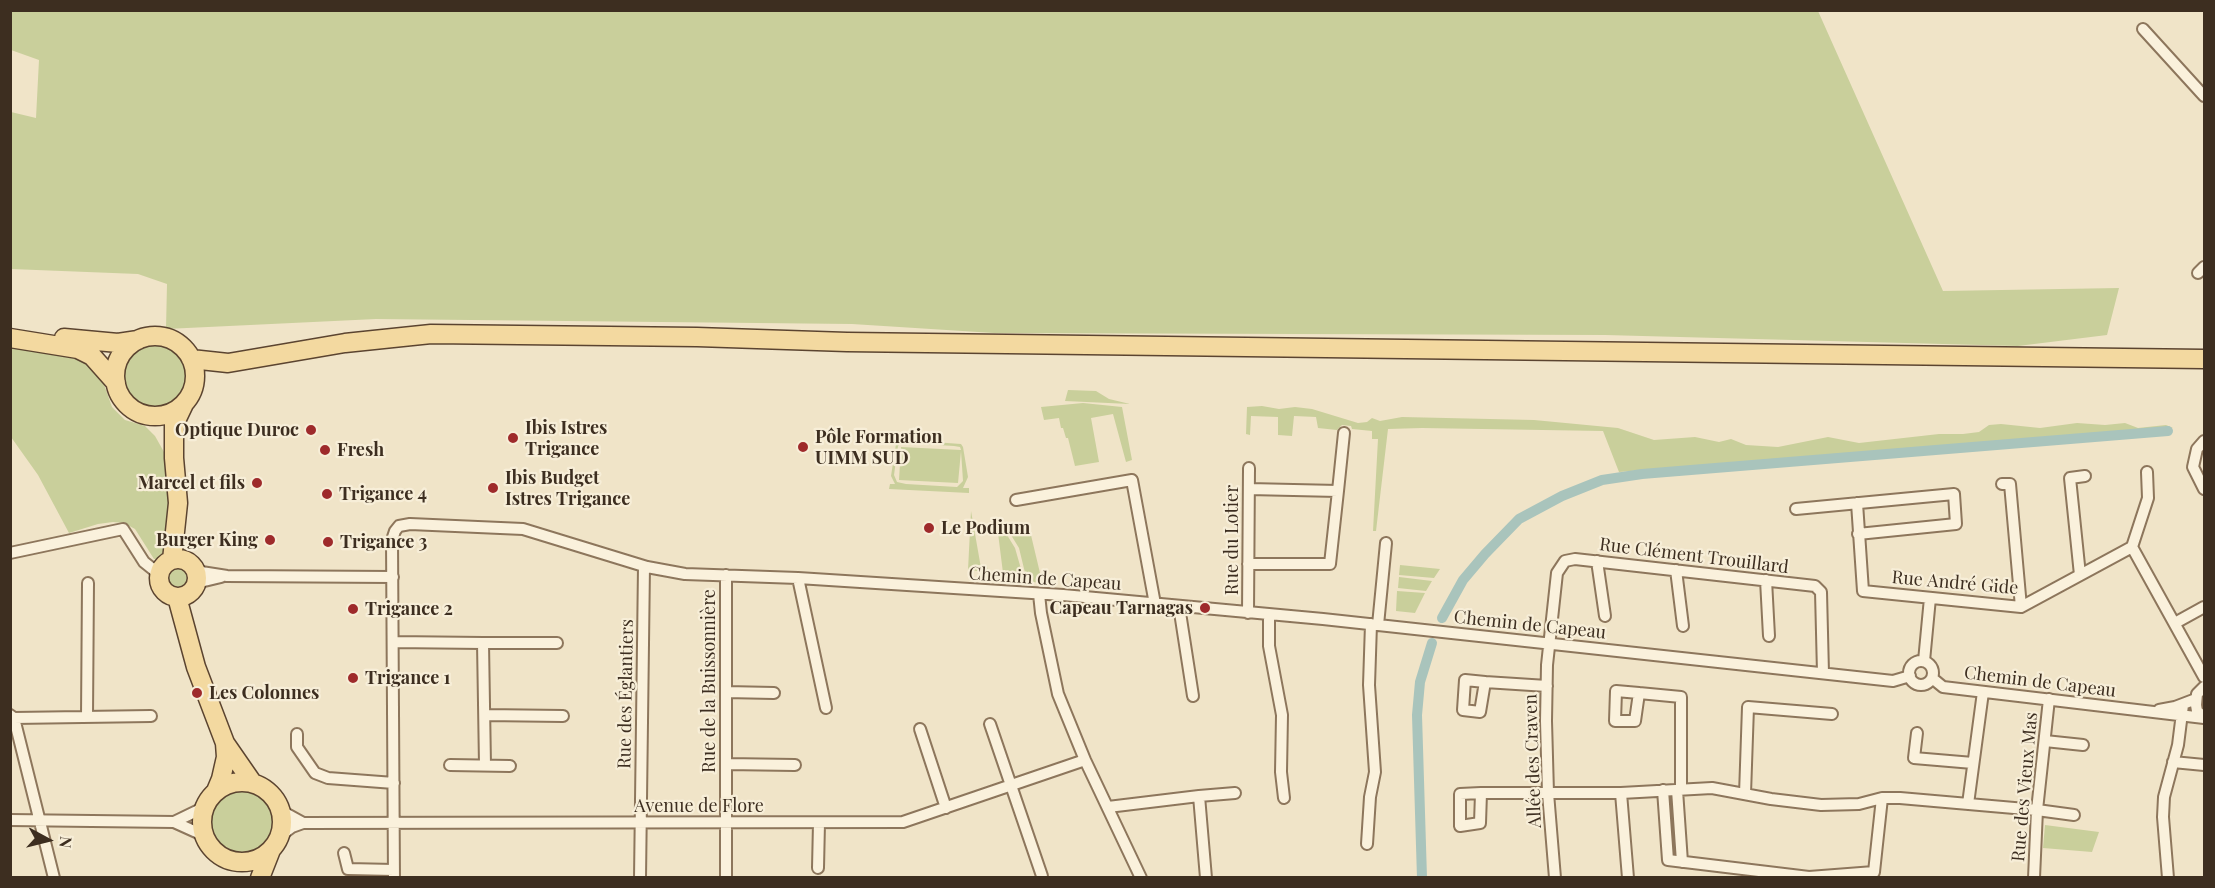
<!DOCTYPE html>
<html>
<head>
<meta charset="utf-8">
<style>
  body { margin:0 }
  #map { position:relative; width:2215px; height:888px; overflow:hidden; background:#f0e4c8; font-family:"Playfair Display",serif }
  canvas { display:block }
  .frame { position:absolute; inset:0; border:12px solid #3d2e20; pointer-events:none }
  .north { position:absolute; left:18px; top:810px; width:60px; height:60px; -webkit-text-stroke:4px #f7eed8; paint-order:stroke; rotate:97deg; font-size:16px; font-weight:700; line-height:24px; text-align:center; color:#3d2e20 }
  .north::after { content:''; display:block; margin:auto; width:21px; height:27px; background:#3d2e20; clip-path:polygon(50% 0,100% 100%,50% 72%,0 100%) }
</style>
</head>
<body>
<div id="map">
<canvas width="2215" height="888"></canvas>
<div class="frame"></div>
<div class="north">N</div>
</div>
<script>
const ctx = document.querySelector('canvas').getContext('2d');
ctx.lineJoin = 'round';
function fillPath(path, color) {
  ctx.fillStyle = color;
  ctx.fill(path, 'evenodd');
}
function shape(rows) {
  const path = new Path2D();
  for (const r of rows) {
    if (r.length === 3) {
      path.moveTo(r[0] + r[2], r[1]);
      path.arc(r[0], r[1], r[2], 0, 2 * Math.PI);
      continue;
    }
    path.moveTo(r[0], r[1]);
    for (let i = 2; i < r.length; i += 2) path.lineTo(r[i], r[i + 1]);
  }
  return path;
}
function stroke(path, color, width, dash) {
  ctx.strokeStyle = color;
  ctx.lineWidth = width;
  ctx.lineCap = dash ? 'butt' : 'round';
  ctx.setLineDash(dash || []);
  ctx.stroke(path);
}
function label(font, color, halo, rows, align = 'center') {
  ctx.font = font + ' "Playfair Display",serif';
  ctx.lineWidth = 4.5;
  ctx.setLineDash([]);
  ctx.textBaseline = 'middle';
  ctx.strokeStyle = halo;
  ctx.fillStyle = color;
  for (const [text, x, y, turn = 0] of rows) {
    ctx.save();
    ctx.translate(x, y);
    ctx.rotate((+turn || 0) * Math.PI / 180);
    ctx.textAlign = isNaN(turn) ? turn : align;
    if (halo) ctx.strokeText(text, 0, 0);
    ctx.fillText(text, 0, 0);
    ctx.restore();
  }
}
const green = shape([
  [1818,11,1943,291,2119,288,2107,335,2018,346,1605,335,994,333,852,324,376,319,166,329,167,284,138,274,11,269,11,112,36,118,39,60,11,50,11,11],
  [156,377,32],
  [11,346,53,350,84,361,100,373,112,407,125,420,145,426,155,436,164,452,168,475,170,529,167,556,159,560,154,559,135,529,124,523,113,522,98,524,69,533,38,475,11,437],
  [1068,390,1096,391,1109,399,1130,404,1065,401],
  [1083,403,1122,407,1132,460,1126,462,1113,414,1091,418,1099,462,1075,466,1068,438,1066,438,1063,428,1061,428,1059,418,1044,420,1041,407],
  [1262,406,1279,409,1295,407,1312,409,1358,423,1367,422,1372,418,1380,421,1402,417,1534,420,1618,428,1654,440,1695,437,1719,442,1731,439,1746,445,1778,447,1828,437,1859,443,1939,434,1963,434,1979,432,1989,425,2001,424,2040,428,2077,423,2105,425,2125,423,2138,428,2166,425,2173,428,2119,431,1619,472,1603,431,1422,428,1388,429,1376,531,1373,531,1378,439,1372,439,1372,431,1352,429,1351,426,1342,425,1337,430,1318,428,1316,417,1294,416,1292,436,1278,435,1278,417,1251,416,1250,435,1246,434,1247,407],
  [905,440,961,444,963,447,968,477,963,488,969,488,969,493,889,489,890,484,895,484,891,476,896,444],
  [906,443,954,446,960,447,961,450,901,447,899,480,958,483,961,451,963,481,957,487,906,484,897,482,894,475,898,446,900,444],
  [971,511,981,568,987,565,988,572,968,570],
  [996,517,1015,548,1023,576,1003,573],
  [1030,531,1040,573,1044,573,1047,584,1027,581,1019,548,1011,535],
  [1400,565,1440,569,1434,578,1399,575],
  [178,578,11],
  [1399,577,1432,581,1426,591,1398,588],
  [1397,591,1425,593,1415,613,1396,611],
  [242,823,34],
  [2045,825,2099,832,2092,852,2043,848]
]);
const canal = shape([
  [1442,618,1463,580,1485,554,1519,519,1562,496,1602,480,1642,474,2168,431],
  [1422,878,1417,715,1420,682,1432,643]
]);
const street = shape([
  [2143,29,2204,96],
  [2198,273,2204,267],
  [2204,441,2197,449,2193,467,2204,489],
  [2002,484,2010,484,2021,607],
  [1338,491,1344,433],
  [1016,500,1132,480,1155,604],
  [1857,503,1863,591,2021,607,2132,547,2204,677],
  [1796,509,1954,494,1956,524,1858,534],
  [2132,547,2148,498,2147,472],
  [10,553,123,529,144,562,159,574],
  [1597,561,1605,616],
  [1248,564,1330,564,1338,491,1249,489],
  [1676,570,1683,626],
  [195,571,227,576,393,577],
  [726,575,726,878],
  [2080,575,2070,478,2085,476],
  [798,578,826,708],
  [1766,580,1769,636],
  [196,583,221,577],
  [1039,594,1041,613,1058,694,1085,760,1141,878],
  [1179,606,1193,696],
  [1248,613,1249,468],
  [1269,615,1269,646,1282,715,1281,772,1284,798],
  [2175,623,2204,607],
  [1378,625,1386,543],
  [393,642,483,643,485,765],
  [483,643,557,643],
  [1924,661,1930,598],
  [1921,673,12],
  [1932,678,1943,687,2204,718],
  [1485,682,1480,712,1463,710,1465,680,1485,682,1547,686],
  [2204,687,2197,694,2196,705,2197,711,2204,717],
  [726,692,774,693],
  [1639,693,1635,721,1615,721,1616,691,1639,693,1681,697,1681,789],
  [2159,710,2175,707,2196,699],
  [10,715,14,718,54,878],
  [485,715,563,716],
  [87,717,88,583],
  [14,718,151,716],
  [990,724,1042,876],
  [920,729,946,808],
  [1917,733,1914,758,1973,763],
  [297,734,297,747,315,773,328,778,394,783],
  [2045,741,2083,745],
  [2173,762,2204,765],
  [726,764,795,765],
  [450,765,510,766],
  [1663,790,1668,860,1809,877,1874,872,1882,798],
  [1677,790,1682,862],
  [1481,793,1480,823,1460,826,1460,794,1481,793,1621,793,1712,788,1771,799,1821,805,1859,804,1882,798,1900,798,2037,810,2074,815],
  [1621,793,1628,878],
  [1745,794,1748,707,1832,714],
  [1199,796,1235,793],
  [1968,804,1983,692],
  [205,807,174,822,205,836],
  [1108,807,1199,796,1206,878],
  [281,809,283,812,303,823],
  [10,820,174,822],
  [280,836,292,827,303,823,903,822,1085,760],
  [1367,844,1370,797,1375,772,1369,685,1371,624],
  [344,853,348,869,394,870],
  [818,868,819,823],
  [394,878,392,540,395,531,399,526,410,524,523,529,647,567,685,574,798,578,1063,595,1323,619,1893,681,1910,676],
  [640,878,644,566],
  [1555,878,1548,793,1546,721,1547,665,1557,573,1565,561,1575,559,1815,586,1821,592,1823,673],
  [2034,878,2037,810,2049,699],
  [2168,878,2163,817,2164,797,2178,745,2183,705]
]);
const primary = shape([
  [155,376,40],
  [10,338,78,349,92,356,116,383],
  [64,338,118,343,138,340],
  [191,359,228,363,345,343,431,334,697,337,847,342,2204,359],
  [178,578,19],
  [172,560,178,503,174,458,174,425,184,404],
  [177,597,196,667,225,743,252,782],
  [242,822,40],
  [216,791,221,779,226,757,225,743],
  [260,878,271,850]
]);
const markers = [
  [311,430,6,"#9e2a2b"],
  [513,438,6,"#9e2a2b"],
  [803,447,6,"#9e2a2b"],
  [325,450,6,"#9e2a2b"],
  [257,483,6,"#9e2a2b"],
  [493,488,6,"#9e2a2b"],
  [327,494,6,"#9e2a2b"],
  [929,528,6,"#9e2a2b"],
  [270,540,6,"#9e2a2b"],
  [328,542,6,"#9e2a2b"],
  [1205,608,6,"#9e2a2b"],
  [353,609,6,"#9e2a2b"],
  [353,678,6,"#9e2a2b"],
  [197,693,6,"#9e2a2b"]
];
const poiNames = [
  ["Ibis Istres",525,428],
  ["Trigance",525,449],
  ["Optique Duroc",299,430,"right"],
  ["Pôle Formation",815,437],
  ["UIMM SUD",815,458],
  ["Fresh",337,450],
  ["Ibis Budget",505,478],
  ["Istres Trigance",505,499],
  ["Marcel et fils",245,483,"right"],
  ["Trigance 4",339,494],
  ["Le Podium",941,528],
  ["Burger King",258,540,"right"],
  ["Trigance 3",340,542],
  ["Capeau Tarnagas",1193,608,"right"],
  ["Trigance 2",365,609],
  ["Trigance 1",365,678],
  ["Les Colonnes",209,693]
];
const streetNames = [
  ["Rue du Lotier",1232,540,-90],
  ["Rue Clément Trouillard",1694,556,7],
  ["Chemin de Capeau",1045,579,4],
  ["Rue André Gide",1955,583,5],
  ["Chemin de Capeau",1530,625,6],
  ["Rue de la Buissonnière",709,681,-90],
  ["Chemin de Capeau",2040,682,7],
  ["Rue des Églantiers",626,694,-89],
  ["Allée des Craven",1533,761,-92],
  ["Rue des Vieux Mas",2025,787,-85],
  ["Avenue de Flore",699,806]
];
fillPath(green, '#c9cf9b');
stroke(canal, '#a9c4bc', 10);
stroke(street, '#8d765c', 14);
stroke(primary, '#5b4430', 21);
stroke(street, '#faf1dc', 10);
stroke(primary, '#f3d9a0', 18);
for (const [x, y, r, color] of markers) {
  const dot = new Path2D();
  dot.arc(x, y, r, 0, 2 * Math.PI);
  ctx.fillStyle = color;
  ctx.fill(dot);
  stroke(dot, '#f7eed8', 2);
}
label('bold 18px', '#3d2e20', '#f7eed8', poiNames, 'left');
label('18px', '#3d2e20', '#f7eed8', streetNames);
</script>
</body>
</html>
